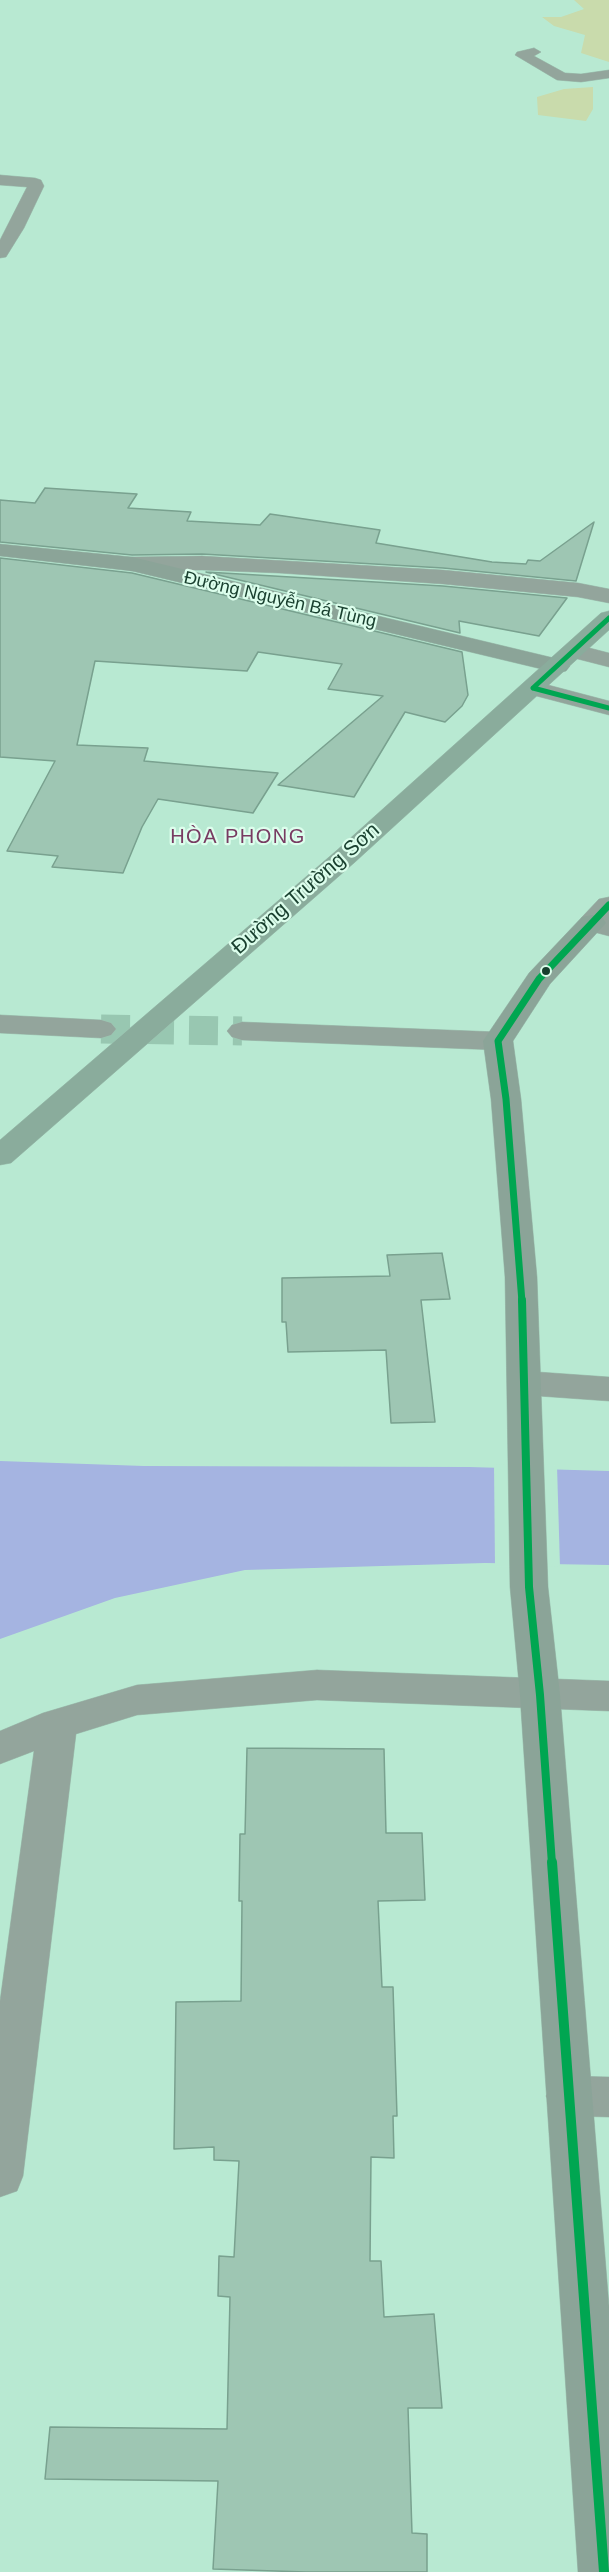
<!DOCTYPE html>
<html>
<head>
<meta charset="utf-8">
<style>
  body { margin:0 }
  canvas { display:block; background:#b8e9d2 }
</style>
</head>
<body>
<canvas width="609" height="2572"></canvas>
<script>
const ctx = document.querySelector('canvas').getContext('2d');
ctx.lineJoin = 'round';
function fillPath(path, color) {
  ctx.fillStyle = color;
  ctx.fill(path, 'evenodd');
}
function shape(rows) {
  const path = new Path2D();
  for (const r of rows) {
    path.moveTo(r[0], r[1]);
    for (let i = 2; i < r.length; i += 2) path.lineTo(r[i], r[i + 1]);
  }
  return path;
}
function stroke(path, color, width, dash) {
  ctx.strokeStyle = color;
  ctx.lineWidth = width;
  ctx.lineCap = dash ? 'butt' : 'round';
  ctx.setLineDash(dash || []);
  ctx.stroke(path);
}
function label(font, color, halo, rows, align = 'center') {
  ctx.font = font + ' Arial,sans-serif';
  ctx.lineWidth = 4.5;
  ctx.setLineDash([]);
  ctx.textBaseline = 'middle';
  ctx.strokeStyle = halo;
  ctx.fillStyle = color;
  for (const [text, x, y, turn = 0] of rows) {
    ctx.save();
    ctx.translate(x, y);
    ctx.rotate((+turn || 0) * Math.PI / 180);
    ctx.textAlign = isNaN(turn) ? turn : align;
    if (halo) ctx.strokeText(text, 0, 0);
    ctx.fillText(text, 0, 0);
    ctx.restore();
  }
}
const green = shape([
  [574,0,609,0,609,62,581,53,585,35,554,26,542,17,561,17,584,9],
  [593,87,593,109,586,121,538,115,537,97,564,89]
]);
const water = shape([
  [0,1461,144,1466,469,1467,609,1471,609,1565,485,1563,245,1570,115,1598,0,1639]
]);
const pier = shape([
  [494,1464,557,1466,560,1567,495,1566]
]);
const building = shape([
  [45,488,137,494,128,508,191,512,187,521,260,525,270,514,380,530,376,543,492,562,526,564,528,560,540,561,594,522,576,581,443,568,202,554,132,555,0,542,0,500,35,503,45,488],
  [0,558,132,573,462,652,468,695,462,706,445,722,405,712,354,797,278,785,383,696,328,689,342,664,258,652,247,671,95,661,77,745,148,748,144,761,278,773,253,813,158,799,142,827,123,873,52,867,58,856,7,851,55,761,0,757,0,558],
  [206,572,443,586,567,598,539,636,459,621,460,633,206,572],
  [442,1253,450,1299,421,1300,435,1422,391,1423,386,1350,288,1352,286,1322,282,1322,282,1278,390,1276,387,1255,442,1253],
  [247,1748,384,1749,386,1833,422,1833,425,1900,378,1901,382,1987,393,1987,397,2116,393,2116,394,2158,371,2157,370,2261,381,2261,384,2317,434,2314,442,2408,408,2408,412,2533,427,2534,427,2572,306,2572,213,2569,218,2481,45,2479,50,2427,227,2429,230,2297,218,2296,219,2256,234,2257,239,2161,214,2160,214,2147,174,2149,176,2002,241,2001,242,1901,239,1901,240,1834,245,1834,247,1748]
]);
const streetTunnel = shape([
  [101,1029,242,1031]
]);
const street = shape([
  [534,48,541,52,534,56,565,73,581,74,609,70,609,78,581,82,557,80,515,55,517,52,534,48],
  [0,175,35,178,41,180,44,186,24,228,6,257,0,258,0,240,27,187,0,185,0,175],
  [202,556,443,570,578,583,609,589,609,603,578,597,443,584,279,573,202,570,132,571,124,569,121,564,124,559,132,557,202,556],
  [574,644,609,653,609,667,566,656,562,651,566,646,574,644],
  [533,681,609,701,609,715,525,693,521,688,525,683,533,681],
  [609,897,609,936,582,929,578,923,582,917,599,899,609,897],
  [0,1015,101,1020,111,1023,116,1029,111,1035,101,1038,0,1033,0,1015],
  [242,1022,498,1032,508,1035,513,1041,508,1047,498,1050,242,1040,232,1037,227,1031,232,1025,242,1022],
  [524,1371,609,1377,609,1401,524,1395,512,1391,507,1383,512,1375,524,1371],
  [317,1670,609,1681,609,1711,317,1700,137,1715,76,1734,23,2176,17,2191,0,2197,0,2001,34,1751,0,1764,0,1731,43,1713,137,1685,317,1670],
  [569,2076,609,2077,609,2117,569,2116,553,2110,546,2096,553,2082,569,2076]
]);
const secondary = shape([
  [0,544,132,557,558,659,566,661,570,666,566,671,558,673,132,571,0,556,0,544],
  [592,915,602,917,606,923,550,984,513,1041,521,1099,537,1277,548,1587,560,1695,609,2306,609,2572,578,2572,520,1695,510,1587,505,1277,491,1099,483,1041,529,973,582,917,592,915]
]);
const highway = shape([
  [609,611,609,630,354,863,11,1163,0,1165,0,1140,336,851,601,613,609,611]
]);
const bus1Far3 = shape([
  [533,688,609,618],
  [533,688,609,708]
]);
const bus1Far2 = shape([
  [522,1302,506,1099,498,1041,539,979,609,905]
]);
const bus1Far1 = shape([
  [522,1300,529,1587,540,1695,552,1864]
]);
const bus1 = shape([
  [552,1862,604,2572]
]);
const markers = [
  [546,971,5,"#183f2e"]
];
const farStreetnames = [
  ["Đường Nguyễn Bá Tùng",280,600,13]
];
const farQuarternames = [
  ["HÒA PHONG",238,837]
];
const streetNames = [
  ["Đường Trường Sơn",306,889,-41]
];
fillPath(green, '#c9dbac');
fillPath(water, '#a5b4e1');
fillPath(pier, '#b8e9d2');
fillPath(building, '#9ec6b3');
stroke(building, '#79a18f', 1.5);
stroke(streetTunnel, '#98c7b1', 29, [29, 15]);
stroke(street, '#9fc6b4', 1);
stroke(secondary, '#9fc6b4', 1);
stroke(highway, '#9fc6b4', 1);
fillPath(street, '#93a59c');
fillPath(secondary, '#8ba498');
fillPath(highway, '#8aac9c');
stroke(bus1Far3, '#00a651', 5);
stroke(bus1Far2, '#00a651', 7);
stroke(bus1Far1, '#00a651', 8);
stroke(bus1, '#00a651', 10);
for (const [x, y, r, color] of markers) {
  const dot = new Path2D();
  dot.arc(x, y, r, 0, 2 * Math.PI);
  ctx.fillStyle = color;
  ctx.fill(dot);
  stroke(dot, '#dcfeec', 2);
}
label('18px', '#183f2e', '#dcfeec', farStreetnames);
ctx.letterSpacing = '1.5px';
label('20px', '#783b62', '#dcfeec', farQuarternames);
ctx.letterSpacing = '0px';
label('21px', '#183f2e', '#dcfeec', streetNames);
</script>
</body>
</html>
